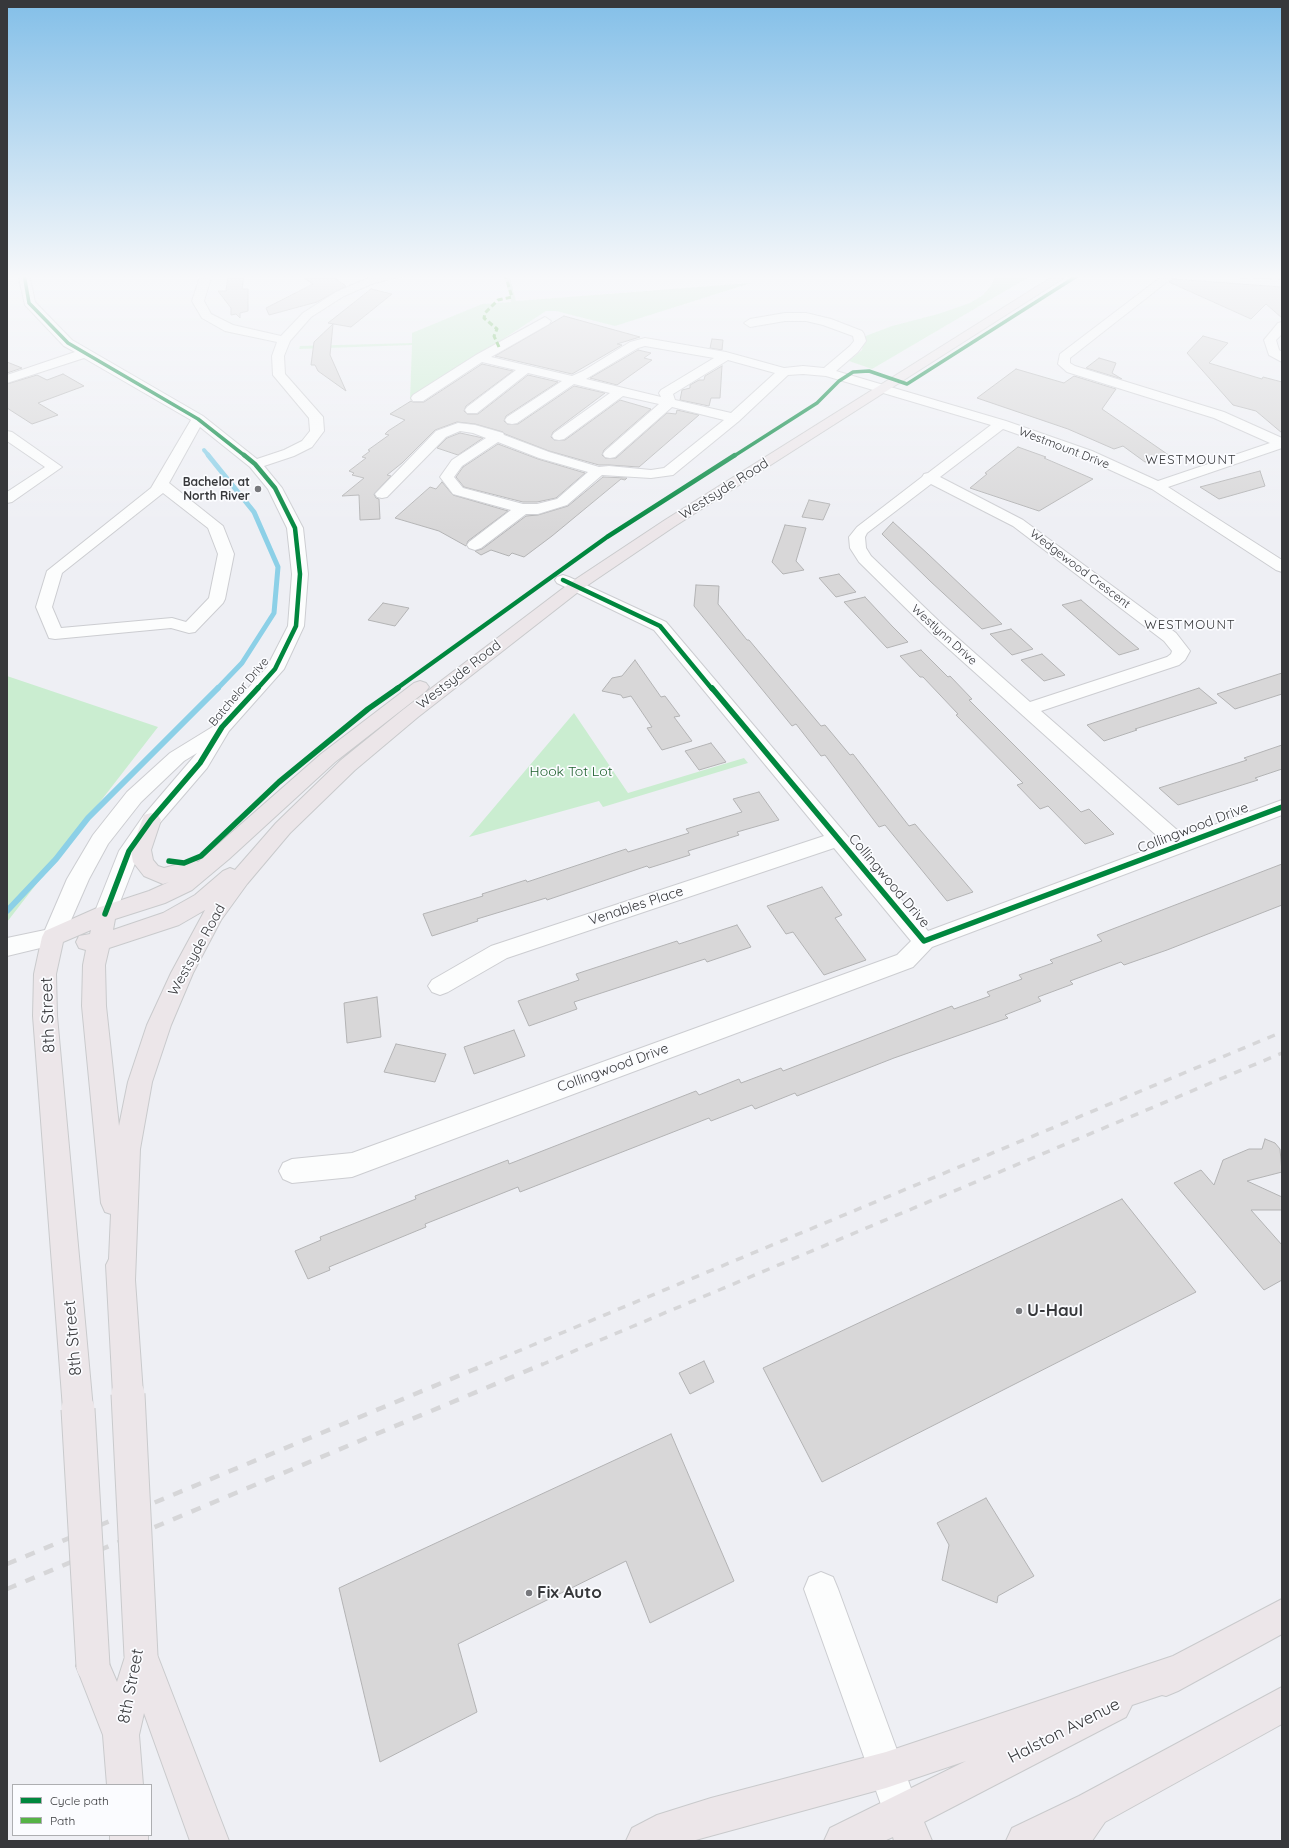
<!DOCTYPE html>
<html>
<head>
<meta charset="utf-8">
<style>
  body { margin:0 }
  #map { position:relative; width:1289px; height:1848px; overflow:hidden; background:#eeeff4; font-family:Quicksand,sans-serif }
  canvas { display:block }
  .frame { position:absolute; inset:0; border:8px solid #37383b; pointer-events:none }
  .legend { position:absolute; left:12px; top:1784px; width:140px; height:52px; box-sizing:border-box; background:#fbfcff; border:1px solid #adaeb1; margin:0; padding:5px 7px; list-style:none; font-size:12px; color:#37383b }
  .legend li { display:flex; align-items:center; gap:8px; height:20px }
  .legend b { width:20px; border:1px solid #adaeb1 }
</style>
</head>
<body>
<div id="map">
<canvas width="1289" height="1848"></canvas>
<div class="frame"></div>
<ul class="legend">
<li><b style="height:5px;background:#00873e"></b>Cycle path</li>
<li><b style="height:5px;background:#56b346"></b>Path</li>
</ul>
</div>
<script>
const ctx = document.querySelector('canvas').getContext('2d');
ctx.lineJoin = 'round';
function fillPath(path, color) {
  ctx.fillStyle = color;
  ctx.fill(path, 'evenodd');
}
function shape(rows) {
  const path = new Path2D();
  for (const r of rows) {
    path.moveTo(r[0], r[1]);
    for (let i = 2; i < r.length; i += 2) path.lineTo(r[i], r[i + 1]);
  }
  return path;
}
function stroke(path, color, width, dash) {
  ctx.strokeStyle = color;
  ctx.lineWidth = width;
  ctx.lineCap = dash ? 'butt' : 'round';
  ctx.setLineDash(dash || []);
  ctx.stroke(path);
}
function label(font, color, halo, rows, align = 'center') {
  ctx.font = font + ' Quicksand,sans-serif';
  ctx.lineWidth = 3.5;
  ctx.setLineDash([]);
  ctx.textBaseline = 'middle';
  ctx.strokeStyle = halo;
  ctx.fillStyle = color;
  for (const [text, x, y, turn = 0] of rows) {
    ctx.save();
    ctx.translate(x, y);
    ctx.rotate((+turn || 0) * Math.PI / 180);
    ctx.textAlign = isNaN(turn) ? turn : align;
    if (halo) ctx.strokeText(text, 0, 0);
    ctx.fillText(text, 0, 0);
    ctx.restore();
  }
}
const green = shape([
  [504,274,509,274,516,301,751,283,615,326,556,311,546,311,410,400,412,345,299,349,300,346,412,343,412,333,482,304,511,302],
  [997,274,1034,274,872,369,849,361,862,350,863,337,892,326,938,314,970,303,983,295,990,287],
  [7,676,158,727,7,922],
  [574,713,628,793,744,758,748,763,603,807,599,801,469,837]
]);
const streamFar2 = shape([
  [204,450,209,456]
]);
const streamFar1 = shape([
  [208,455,254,512,278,567,274,613,242,663,217,689]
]);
const stream = shape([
  [7,911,56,859,88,818,218,688]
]);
const building = shape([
  [228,274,244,274,242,289,248,289,248,311,240,313,240,318,236,314,231,315,231,308,218,291,226,291,228,274],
  [299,274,329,274,346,286,317,302,269,315,266,308,313,284,299,274],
  [1173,279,1282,287,1282,318,1266,304,1251,319,1169,282,1173,279],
  [371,289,392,294,351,327,328,323,371,289],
  [564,316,640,337,617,344,622,345,572,374,495,356,564,316],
  [333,324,330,355,346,391,318,371,315,365,311,365,314,342,333,324],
  [1203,336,1228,343,1209,363,1262,379,1263,377,1282,382,1282,433,1256,411,1233,405,1187,353,1203,336],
  [712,339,723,340,722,350,710,348,712,339],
  [638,350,651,353,644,358,652,360,617,385,590,378,638,350],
  [1099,358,1116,363,1112,373,1122,379,1086,368,1099,358],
  [7,362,22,368,7,373,7,362],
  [482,364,513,371,466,406,464,411,467,414,478,414,528,375,558,382,506,416,504,421,507,424,518,424,574,386,605,393,553,432,551,437,554,440,565,440,620,400,651,409,604,450,602,455,605,458,616,458,667,413,676,414,677,410,699,415,639,467,609,465,599,465,549,451,505,434,503,432,475,424,457,422,435,430,402,463,387,475,391,476,374,494,376,498,379,499,380,519,360,520,359,495,342,496,364,478,352,475,354,473,349,471,366,458,362,457,370,451,368,450,389,435,385,434,388,431,405,420,390,414,411,401,413,402,424,402,482,364],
  [722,366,720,398,711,398,709,406,680,400,682,390,690,388,690,385,699,380,704,380,705,376,722,366],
  [1016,369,1064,383,1074,376,1116,389,1102,409,1170,456,1145,462,1123,446,1114,449,1068,429,977,398,1016,369],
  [63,374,84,386,38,403,58,415,32,424,7,408,7,384,37,375,47,380,63,374],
  [460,433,483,438,458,455,437,448,447,438,460,433],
  [498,444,538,459,585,473,556,498,537,502,523,502,464,487,456,477,463,467,498,444],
  [1018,447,1046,457,1044,458,1093,479,1039,511,970,488,987,474,985,473,1018,447],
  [1260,471,1265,486,1219,499,1200,487,1260,471],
  [603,477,627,478,625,480,621,479,552,536,524,557,512,553,509,556,491,550,481,555,475,551,482,549,526,516,538,515,568,506,603,477],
  [442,482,453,495,508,511,468,541,466,546,439,531,395,518,430,487,436,489,442,482],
  [809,500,830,504,823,520,802,517,809,500],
  [893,522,928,554,1002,624,982,629,930,581,882,534,893,522],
  [785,525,806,528,796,561,804,570,783,574,772,562,785,525],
  [839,574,856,592,836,597,819,578,839,574],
  [696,585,719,586,718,604,747,640,749,640,821,726,825,725,850,755,853,754,909,826,915,824,973,892,947,901,885,825,879,827,825,755,821,756,796,724,792,726,694,606,696,585],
  [865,597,892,626,908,642,887,648,844,602,865,597],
  [1081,600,1115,629,1139,649,1119,655,1062,605,1081,600],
  [383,603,409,608,395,626,368,620,383,603],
  [1011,629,1033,649,1012,655,990,634,1011,629],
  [921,650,948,677,950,676,972,699,969,700,1081,812,1089,809,1114,834,1085,844,1048,806,1040,809,1017,785,1023,783,956,715,958,714,923,677,920,677,900,656,921,650],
  [1042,654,1065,675,1044,681,1021,660,1042,654],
  [635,660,661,697,665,696,680,716,674,717,692,741,662,750,647,728,652,727,631,696,623,698,621,695,602,691,612,678,622,676,635,660],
  [1282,673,1282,694,1235,709,1217,694,1282,673],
  [1199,688,1217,703,1135,729,1137,730,1104,741,1087,725,1199,688],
  [711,743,726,762,699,770,685,751,711,743],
  [1282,745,1282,769,1255,778,1258,780,1178,805,1159,788,1247,760,1244,758,1282,745],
  [759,792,779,820,737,832,739,835,688,851,690,855,649,868,647,866,547,900,546,898,477,919,478,921,432,936,423,914,483,896,482,894,526,880,527,882,626,849,628,852,689,833,686,829,742,812,733,799,759,792],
  [1282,864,1282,905,1167,950,1124,965,1121,962,1070,981,1073,984,1038,997,1041,1001,1005,1015,1008,1018,894,1058,797,1096,795,1093,755,1109,752,1105,711,1121,709,1118,520,1192,518,1187,425,1224,426,1227,329,1267,330,1270,308,1279,295,1251,321,1240,320,1237,416,1199,415,1196,508,1160,509,1164,696,1091,699,1095,739,1079,741,1083,781,1068,783,1071,952,1006,954,1009,990,996,987,992,1022,979,1019,975,1053,963,1050,960,1102,941,1097,935,1282,864],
  [822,887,842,915,835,918,866,960,824,975,793,932,786,934,767,906,822,887],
  [737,925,751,947,707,962,705,959,574,1002,577,1009,529,1026,518,1001,579,980,576,974,677,941,679,944,737,925],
  [377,997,381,1037,347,1043,344,1003,377,997],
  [514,1030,525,1056,474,1074,464,1047,514,1030],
  [396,1044,446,1054,435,1082,384,1072,396,1044],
  [1265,1139,1275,1143,1280,1149,1282,1172,1247,1181,1282,1197,1282,1210,1251,1210,1282,1245,1282,1280,1264,1290,1174,1183,1201,1170,1214,1185,1223,1160,1249,1149,1262,1149,1265,1139],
  [1122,1199,1196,1292,822,1482,763,1368,1122,1199],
  [704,1361,714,1382,690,1394,679,1373,704,1361],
  [671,1434,734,1581,650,1623,626,1561,458,1644,477,1712,380,1762,339,1588,671,1434],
  [986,1498,1034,1576,998,1596,997,1603,942,1580,949,1545,937,1523,986,1498]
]);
const minor = shape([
  [18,274,29,274,35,302,72,340,203,416,257,459,284,450,302,441,310,431,309,418,273,375,272,356,277,342,225,331,202,318,192,301,201,274,212,274,204,301,211,314,233,325,281,336,303,313,336,292,366,279,387,274,405,274,403,276,374,283,344,296,311,317,290,341,284,356,285,374,323,417,324,431,312,447,294,456,264,466,282,488,303,528,308,574,304,626,284,669,229,731,207,768,158,825,139,853,113,920,105,922,97,920,94,914,119,851,144,815,197,753,184,761,141,802,108,844,89,879,61,943,7,956,7,938,45,930,67,879,93,835,127,792,170,753,214,726,267,667,288,626,292,574,287,528,268,489,250,467,200,427,169,483,223,526,234,554,225,599,223,603,195,632,189,633,171,628,55,639,49,638,36,607,47,571,151,488,191,420,84,358,7,383,7,375,75,352,64,346,25,305,18,274],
  [163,493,208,528,218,554,209,598,186,622,172,618,61,628,52,607,62,573,163,493],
  [1165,274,1177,274,1070,358,1070,363,1075,366,1224,412,1282,438,1282,448,1168,487,1282,560,1282,572,1276,570,1152,489,1082,457,1003,429,940,477,1023,520,1176,633,1190,651,1185,660,1179,665,1041,711,1184,836,1282,800,1282,815,932,947,913,967,352,1177,292,1183,283,1179,279,1171,283,1163,292,1159,352,1153,897,955,911,941,834,848,507,958,448,992,440,995,432,992,428,986,432,980,491,946,824,836,654,630,557,583,555,580,557,577,563,575,569,577,666,622,928,931,1165,843,931,633,859,562,850,548,849,537,857,527,922,477,924,474,928,473,991,425,826,376,803,374,788,375,739,421,673,475,651,478,602,475,567,505,538,514,526,514,481,548,475,550,469,548,467,545,469,542,511,510,453,494,440,477,452,460,486,438,473,433,460,431,446,437,387,497,382,498,377,497,375,494,436,431,458,423,475,425,503,433,504,435,549,452,599,467,609,466,651,470,664,468,724,420,672,407,615,457,610,458,605,457,603,454,605,451,659,404,623,396,564,439,559,440,554,439,552,436,554,433,610,393,574,384,517,423,512,424,507,423,505,420,507,417,562,381,528,373,477,413,467,413,465,410,467,407,516,370,482,362,423,401,413,401,411,398,413,395,476,355,545,317,551,321,549,324,491,357,572,376,583,371,630,342,645,338,726,352,784,368,803,366,824,368,850,346,854,341,853,336,823,325,806,321,785,321,750,327,744,323,750,319,785,313,806,313,831,319,862,331,864,334,866,341,858,352,836,371,1006,421,1092,451,1158,481,1270,443,1214,418,1067,372,1058,364,1060,354,1165,274],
  [645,346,714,358,661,390,659,393,661,397,586,379,638,348,645,346],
  [728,360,775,373,731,413,675,400,673,394,728,360],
  [498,442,539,458,588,472,557,499,537,504,523,504,463,488,454,477,462,466,498,442],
  [931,484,1013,526,1164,641,1172,651,1171,654,1167,657,1030,702,943,625,871,556,866,548,865,537,867,533,931,484],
  [1230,274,1282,274,1282,279,1236,277,1230,274],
  [1282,322,1282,334,1276,340,1279,350,1282,352,1282,362,1269,355,1264,340,1278,323,1282,322],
  [7,431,12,432,62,467,12,502,7,503,7,492,45,467,7,441,7,431],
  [821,1572,833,1577,838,1589,920,1813,915,1826,902,1831,889,1826,884,1813,804,1589,809,1577,821,1572]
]);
const major = shape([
  [1057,274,1070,274,675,526,582,589,418,717,355,770,290,833,247,884,221,920,193,973,171,1025,152,1082,140,1149,135,1280,143,1394,139,1405,128,1409,117,1405,113,1394,106,1265,109,1259,111,1214,105,1212,101,1203,82,1006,83,965,86,950,79,948,76,942,79,936,90,934,91,930,63,942,56,974,57,1016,93,1409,89,1420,78,1424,67,1420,63,1409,33,1016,34,974,42,937,45,931,97,908,149,891,169,882,163,884,144,876,133,862,131,850,144,815,151,813,158,815,161,820,151,850,153,860,158,866,164,868,194,860,198,862,321,754,414,683,420,681,426,683,429,687,426,691,335,762,229,859,192,890,165,903,115,919,113,930,163,913,195,895,223,871,230,868,235,870,276,823,341,760,404,709,570,583,665,520,1057,274],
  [205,910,171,973,147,1025,128,1082,119,1126,106,1006,105,965,109,948,179,925,205,910],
  [1282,1599,1282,1634,1178,1691,1166,1696,1162,1695,1132,1705,1126,1717,924,1822,932,1841,894,1841,893,1837,884,1841,824,1841,830,1828,966,1761,886,1788,692,1841,626,1841,632,1828,657,1815,711,1798,886,1752,1173,1656,1282,1599],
  [141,1639,153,1644,229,1841,190,1841,144,1713,139,1735,143,1785,107,1785,103,1735,76,1666,81,1654,93,1649,105,1654,117,1682,129,1644,141,1639],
  [1282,1687,1282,1724,1105,1822,1092,1841,1006,1841,1012,1828,1079,1796,1282,1687],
  [110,1835,148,1835,148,1841,110,1841,110,1835]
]);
const railFar1 = shape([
  [485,1365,1282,1032],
  [541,1365,1282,1053]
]);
const rail = shape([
  [7,1564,487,1364],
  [7,1589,543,1364]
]);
const majorBridge = shape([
  [128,1394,141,1656],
  [78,1409,93,1666]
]);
const quiet = shape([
  [499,347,494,336,497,329,484,318,485,313,498,300,512,297,505,274]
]);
const cyclewayFar2 = shape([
  [24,274,29,303,68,343,198,419,245,456],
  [734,456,817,403,839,381,853,372,869,371,907,384,1080,274]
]);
const cyclewayFar1 = shape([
  [244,455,255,464,275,488,295,528,300,574,296,626,275,669,257,689],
  [563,580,660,626,712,689],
  [396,689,607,537,735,455]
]);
const cycleway = shape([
  [712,688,924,941,1282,807],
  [169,861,184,863,201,856,279,782,368,709,398,688],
  [105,914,129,851,151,820,200,763,222,727,258,688]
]);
const markers = [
  [258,489,4,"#77787c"],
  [1019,1311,4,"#77787c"],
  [529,1593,4,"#77787c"]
];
const farStreetnames = [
  ["Westmount Drive",1064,448,21],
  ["Wedgewood Crescent",1080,569,37],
  ["Westlynn Drive",944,635,42],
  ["Batchelor Drive",239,692,-50]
];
const farPoinames = [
  ["Bachelor at",250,482],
  ["North River",250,496]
];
const farNeighbourhoodnames = [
  ["WESTMOUNT",1191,460],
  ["WESTMOUNT",1190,625]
];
const streetNames = [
  ["Westsyde Road",724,489,-32],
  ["Westsyde Road",459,675,-38],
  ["Collingwood Drive",1193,828,-21],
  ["Collingwood Drive",889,881,50],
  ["Venables Place",636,906,-18],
  ["Westsyde Road",197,950,-61],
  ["Collingwood Drive",613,1068,-20]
];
const parkNames = [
  ["Hook Tot Lot",571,772]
];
const nearStreetnames = [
  ["8th Street",48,1015,-92],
  ["8th Street",73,1338,-95],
  ["8th Street",131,1686,-79],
  ["Halston Avenue",1064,1731,-27]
];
const nearPoinames = [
  ["U-Haul",1027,1311],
  ["Fix Auto",537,1593]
];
fillPath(green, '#caedd0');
stroke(streamFar2, '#8cd0e7', 4);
stroke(streamFar1, '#8cd0e7', 5);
stroke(stream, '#8cd0e7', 6);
fillPath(building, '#d8d7d8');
stroke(building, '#b3b3b4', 1);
stroke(minor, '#cccdd1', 2);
stroke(major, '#c9cacc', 2);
fillPath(minor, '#fcfdfd');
fillPath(major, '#ece6e9');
stroke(railFar1, '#d6d6d8', 3.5, [8, 8]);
stroke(rail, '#d6d6d8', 4.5, [10, 10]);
stroke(majorBridge, '#c9cacc', 35, []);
stroke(majorBridge, '#ece6e9', 33);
stroke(quiet, '#56b346', 3, [5.5, 3]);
stroke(cyclewayFar2, '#00873e', 3.5);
stroke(cyclewayFar1, '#00873e', 4.5);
stroke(cycleway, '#00873e', 5.5);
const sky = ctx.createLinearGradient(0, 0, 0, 532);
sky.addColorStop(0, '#83bfe8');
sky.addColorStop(0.52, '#f7f8fa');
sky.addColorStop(1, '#f7f8fa00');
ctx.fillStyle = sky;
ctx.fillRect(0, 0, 1289, 532);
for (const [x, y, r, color] of markers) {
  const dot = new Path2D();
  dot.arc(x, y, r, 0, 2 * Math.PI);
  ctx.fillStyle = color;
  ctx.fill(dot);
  stroke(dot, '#fbfcff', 1.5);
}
label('12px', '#37383b', '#fbfcff', farStreetnames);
label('bold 12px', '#37383b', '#fbfcff', farPoinames, 'right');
ctx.letterSpacing = '1px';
label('13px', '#37383b', '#fbfcff', farNeighbourhoodnames);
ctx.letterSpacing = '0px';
label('14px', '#37383b', '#fbfcff', streetNames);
label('14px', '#1e602d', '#fbfcff', parkNames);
label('17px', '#37383b', '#fbfcff', nearStreetnames);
label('bold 17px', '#37383b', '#fbfcff', nearPoinames, 'left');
</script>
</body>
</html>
